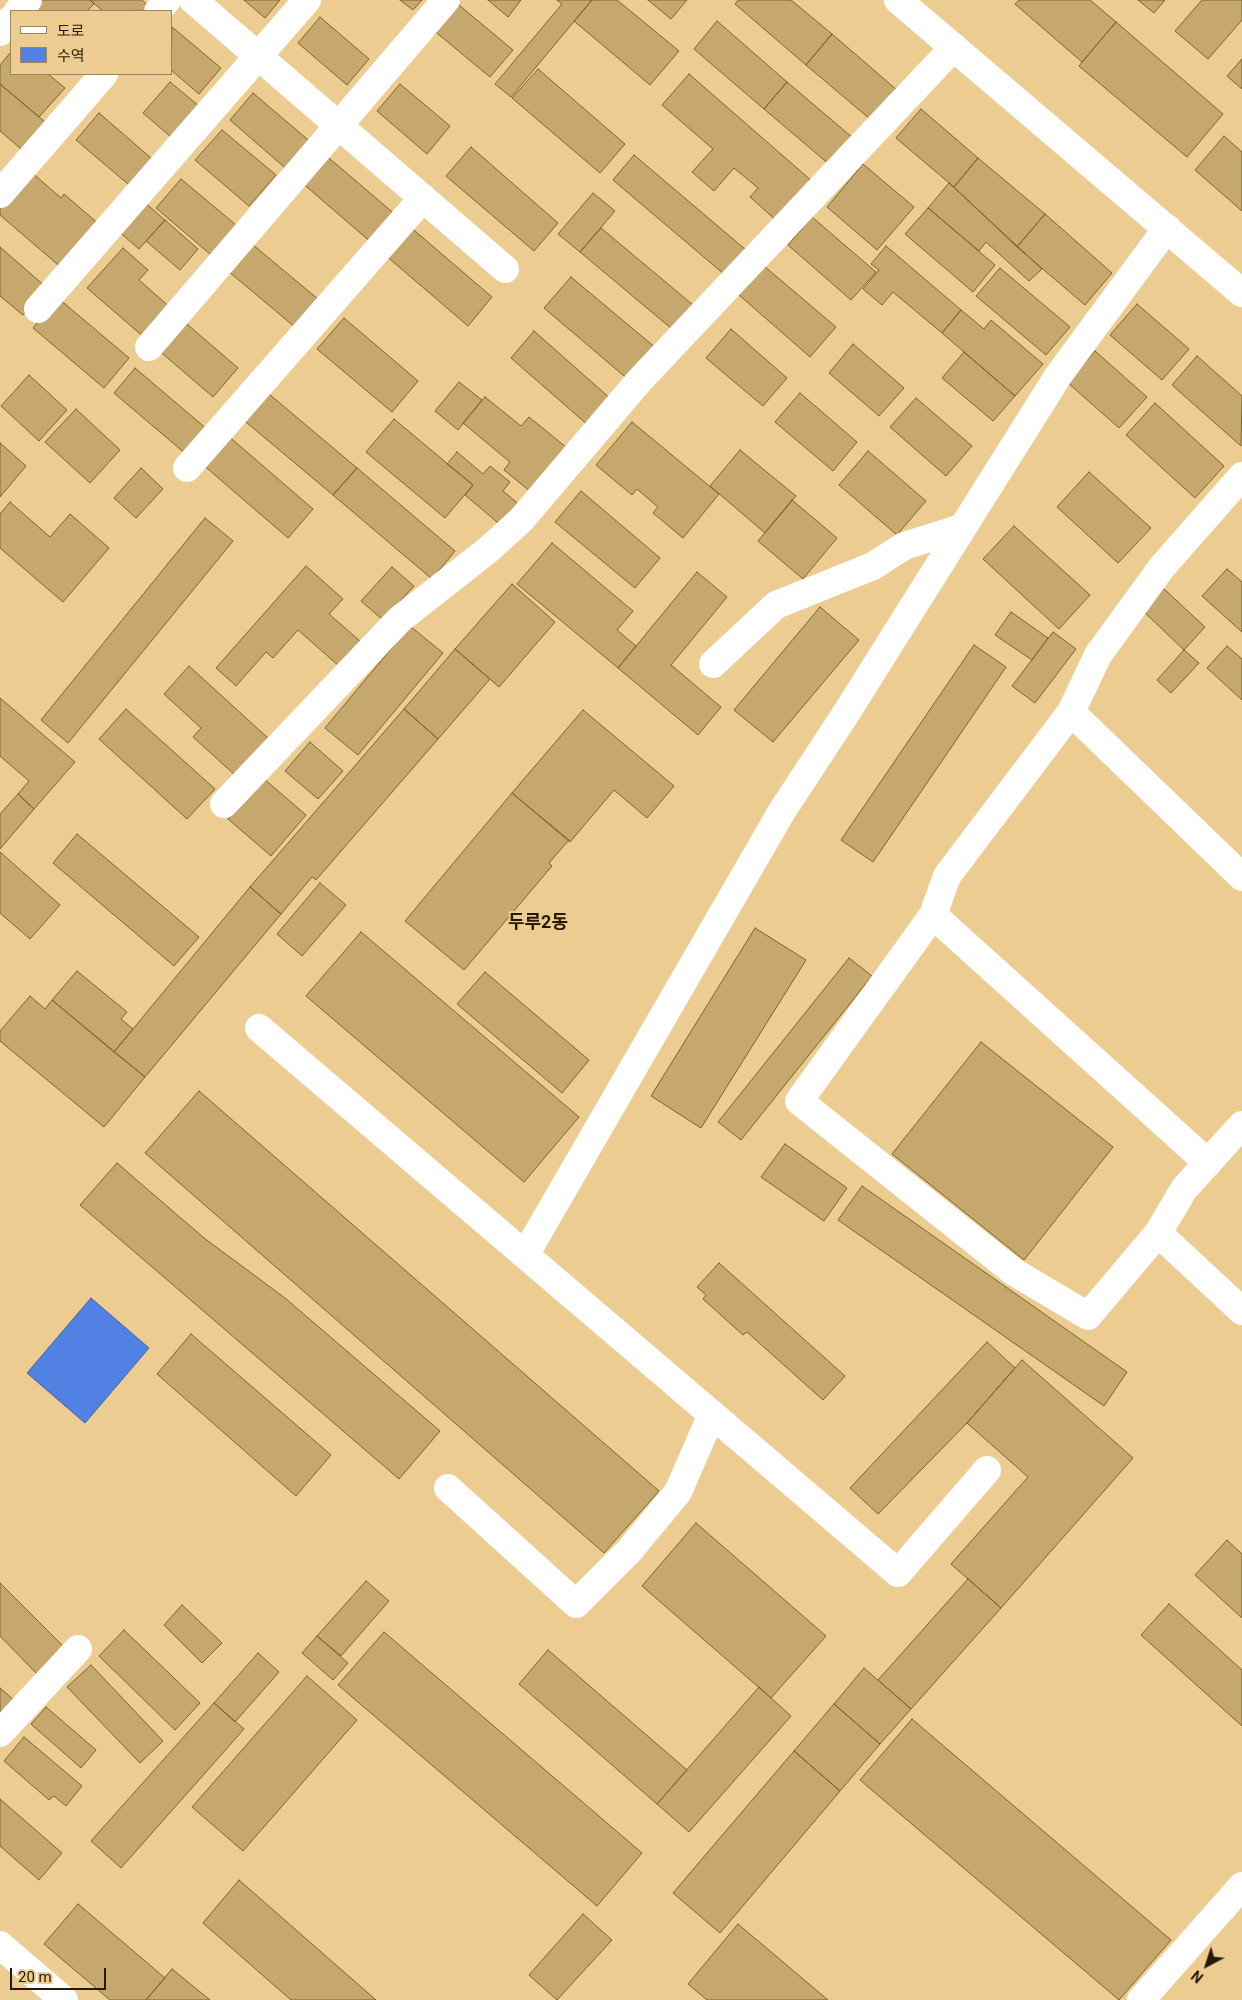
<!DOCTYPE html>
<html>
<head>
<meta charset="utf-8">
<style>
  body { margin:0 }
  #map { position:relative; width:1242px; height:2000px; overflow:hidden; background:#eccc91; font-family:Roboto,"Noto Sans KR",sans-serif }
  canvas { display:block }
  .legend { position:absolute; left:10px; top:10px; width:162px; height:65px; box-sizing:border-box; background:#eccc91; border:1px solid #9c8558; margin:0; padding:6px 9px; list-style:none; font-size:15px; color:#251a03 }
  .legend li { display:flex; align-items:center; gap:10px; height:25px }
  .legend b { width:25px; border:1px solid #9c8558 }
  .north { position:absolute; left:1182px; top:1940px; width:50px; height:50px; -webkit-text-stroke:4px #eccc91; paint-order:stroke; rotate:220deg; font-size:14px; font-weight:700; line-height:20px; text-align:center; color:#251a03 }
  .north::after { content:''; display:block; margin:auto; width:18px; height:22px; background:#251a03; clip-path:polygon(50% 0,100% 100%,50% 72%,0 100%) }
  .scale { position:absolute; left:10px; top:1968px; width:96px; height:22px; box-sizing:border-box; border:2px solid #251a03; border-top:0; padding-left:6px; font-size:15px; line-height:18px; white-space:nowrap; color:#251a03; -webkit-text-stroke:4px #eccc91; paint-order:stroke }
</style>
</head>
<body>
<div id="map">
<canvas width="1242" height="2000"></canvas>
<ul class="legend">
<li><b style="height:6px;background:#fff"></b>도로</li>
<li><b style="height:14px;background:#5181e3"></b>수역</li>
</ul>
<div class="north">N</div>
<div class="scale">20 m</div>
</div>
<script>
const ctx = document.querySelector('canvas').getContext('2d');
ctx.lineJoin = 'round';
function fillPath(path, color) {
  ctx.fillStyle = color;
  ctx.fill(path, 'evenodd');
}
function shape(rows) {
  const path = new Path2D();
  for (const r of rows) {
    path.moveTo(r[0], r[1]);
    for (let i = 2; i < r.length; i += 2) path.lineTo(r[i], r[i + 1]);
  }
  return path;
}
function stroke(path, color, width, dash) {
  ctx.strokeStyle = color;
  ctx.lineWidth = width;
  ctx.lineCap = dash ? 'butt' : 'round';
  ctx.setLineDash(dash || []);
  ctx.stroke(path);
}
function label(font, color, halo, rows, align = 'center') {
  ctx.font = font + ' Roboto,"Noto Sans KR",sans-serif';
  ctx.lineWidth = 4;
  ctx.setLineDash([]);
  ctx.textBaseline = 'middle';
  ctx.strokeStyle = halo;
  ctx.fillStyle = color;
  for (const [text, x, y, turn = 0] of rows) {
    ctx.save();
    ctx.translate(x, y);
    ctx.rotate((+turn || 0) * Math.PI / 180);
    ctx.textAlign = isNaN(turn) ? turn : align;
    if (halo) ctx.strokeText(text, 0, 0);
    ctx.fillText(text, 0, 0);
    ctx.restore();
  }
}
const water = shape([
  [91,1298,149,1348,85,1423,27,1373,91,1298]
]);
const building = shape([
  [33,0,90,0,94,4,87,11,35,11,33,0],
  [90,0,142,0,153,10,103,11,90,0],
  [244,0,280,0,265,18,244,0],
  [400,0,422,0,413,10,400,0],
  [488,0,521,0,508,17,488,0],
  [557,0,592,0,511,97,495,84,562,4,557,0],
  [592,0,617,0,679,51,650,85,574,21,592,0],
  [648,0,687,0,671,19,648,0],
  [738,0,791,0,832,34,806,65,735,4,738,0],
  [1019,0,1090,0,1116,22,1082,62,1015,4,1019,0],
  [1138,0,1165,0,1154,13,1138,0],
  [1202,0,1242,0,1242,20,1208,59,1175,31,1202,0],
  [454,1,513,50,490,77,432,29,454,1],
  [320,17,369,59,347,85,298,43,320,17],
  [717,21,787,82,764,109,694,49,717,21],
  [1116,22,1223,114,1187,157,1079,66,1116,22],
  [172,27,221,68,199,94,171,70,172,27],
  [832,34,897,90,871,120,806,65,832,34],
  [11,52,11,74,48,74,65,88,39,117,0,84,0,65,11,52],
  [1242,59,1242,89,1227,76,1242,59],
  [538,69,625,144,600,173,512,98,538,69],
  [689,74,813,182,778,222,750,197,758,188,734,168,714,191,692,172,713,149,662,105,689,74],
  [170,82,205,111,178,143,143,113,170,82],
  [787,82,853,138,830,165,764,109,787,82],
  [0,84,51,127,27,154,0,131,0,84],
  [400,84,450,126,427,154,377,111,400,84],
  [253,93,314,145,291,173,230,120,253,93],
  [921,109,978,158,954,187,896,138,921,109],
  [99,113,158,164,135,190,76,140,99,113],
  [222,130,276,175,249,206,195,160,222,130],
  [1224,136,1242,152,1242,211,1195,170,1224,136],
  [471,147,558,223,534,251,446,176,471,147],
  [323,153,397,216,373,244,300,181,323,153],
  [634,155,746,250,725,275,613,180,634,155],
  [978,158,1045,214,1017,247,954,187,978,158],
  [863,164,914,207,877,250,827,207,863,164],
  [30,171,61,198,64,194,101,226,64,270,0,215,0,206,30,171],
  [181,179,242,230,217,260,156,208,181,179],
  [949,183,1042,269,1029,281,986,242,979,251,928,208,949,183],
  [593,193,615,211,580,252,558,234,593,193],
  [143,201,165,220,139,249,117,230,143,201],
  [928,208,995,265,973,292,905,234,928,208],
  [1045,214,1112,273,1085,305,1017,247,1045,214],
  [812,217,876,272,851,300,788,245,812,217],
  [165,220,198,249,180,270,146,241,165,220],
  [408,225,492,297,468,326,384,254,408,225],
  [601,228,693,305,672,329,580,252,601,228],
  [252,244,319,300,296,328,228,271,252,244],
  [886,246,961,310,942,333,893,292,882,305,863,289,879,270,871,264,886,246],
  [0,247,47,288,23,315,0,296,0,247],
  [123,248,148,270,139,280,172,309,146,339,87,288,123,248],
  [764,266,836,327,810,357,739,295,764,266],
  [1000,268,1070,327,1046,355,976,296,1000,268],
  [571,277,657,349,630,381,544,308,571,277],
  [58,298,129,358,104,388,33,328,58,298],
  [1137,304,1189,349,1162,380,1110,335,1137,304],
  [961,310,984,329,991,320,1043,364,1015,396,942,333,961,310],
  [344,318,418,381,392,412,317,349,344,318],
  [181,319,238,368,213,397,156,348,181,319],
  [731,329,787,378,763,406,706,358,731,329],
  [534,331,612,400,589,426,511,358,534,331],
  [853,344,904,388,879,416,829,373,853,344],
  [1095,351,1147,397,1119,428,1067,382,1095,351],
  [964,352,1015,396,993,421,942,378,964,352],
  [1197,356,1242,396,1241,446,1172,385,1197,356],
  [135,368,208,430,187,455,114,393,135,368],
  [29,375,67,410,39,441,1,406,29,375],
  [459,382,482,400,458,430,435,411,459,382],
  [263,389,357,468,333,495,240,417,263,389],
  [800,393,857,442,833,471,775,422,800,393],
  [485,397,521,426,529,417,567,448,531,492,504,470,510,462,463,423,485,397],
  [916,398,972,446,946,476,890,427,916,398],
  [1155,403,1224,466,1195,498,1126,435,1155,403],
  [76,409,120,450,90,483,45,442,76,409],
  [394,419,473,485,445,518,366,452,394,419],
  [632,422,719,494,683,538,653,513,658,507,637,489,632,495,596,465,632,422],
  [226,434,313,509,288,538,201,463,226,434],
  [0,443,26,466,0,497,0,443],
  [740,450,796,496,765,533,710,486,740,450],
  [868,451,926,501,897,535,839,485,868,451],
  [457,452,483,474,490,466,510,482,503,491,521,506,503,527,465,495,473,485,447,464,457,452],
  [141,468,163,489,136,518,114,498,141,468],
  [357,468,455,551,432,579,333,495,357,468],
  [1089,472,1151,528,1118,563,1057,507,1089,472],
  [581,491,660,558,635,588,555,522,581,491],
  [792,500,837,538,803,579,758,541,792,500],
  [10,502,50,537,70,514,109,548,63,602,0,548,0,514,10,502],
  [205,518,233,541,68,743,41,720,205,518],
  [1014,526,1090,595,1059,629,983,559,1014,526],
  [552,543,633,611,617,630,636,646,618,668,517,584,552,543],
  [306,566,343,599,329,614,361,642,339,666,298,630,273,658,266,652,236,686,216,668,306,566],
  [392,567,414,586,383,620,361,601,392,567],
  [1227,569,1242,582,1242,632,1202,596,1227,569],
  [697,572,727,597,671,665,721,707,698,735,618,668,697,572],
  [512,584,555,622,499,687,455,649,512,584],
  [1163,588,1205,627,1184,650,1142,610,1163,588],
  [820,607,859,640,773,742,734,710,820,607],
  [1011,612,1048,638,1032,660,995,635,1011,612],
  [410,626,443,653,358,755,325,728,410,626],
  [1053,632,1076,649,1035,703,1012,686,1053,632],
  [974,645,1006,667,873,862,841,840,974,645],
  [1227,646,1242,659,1242,700,1207,668,1227,646],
  [455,649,490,679,438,739,404,709,455,649],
  [1184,650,1199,663,1171,693,1157,680,1184,650],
  [189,666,269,739,236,776,193,737,201,728,164,694,189,666],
  [0,698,75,762,34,809,18,794,29,781,0,756,0,698],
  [126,709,215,789,187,819,99,739,126,709],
  [404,709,438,739,316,880,312,877,281,914,250,887,404,709],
  [583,710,674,786,647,818,614,790,570,842,512,793,583,710],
  [310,742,343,771,318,799,285,771,310,742],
  [263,778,306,815,271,856,228,819,263,778],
  [512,793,569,840,549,863,552,866,464,970,405,921,512,793],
  [18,794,34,809,0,849,0,814,18,794],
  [77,834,199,937,174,966,53,863,77,834],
  [0,852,60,905,30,939,0,913,0,852],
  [320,883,346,905,302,956,277,934,320,883],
  [250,887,281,914,145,1077,114,1052,250,887],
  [755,928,806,960,701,1128,651,1096,755,928],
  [361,932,579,1117,524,1182,306,996,361,932],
  [849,958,872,976,741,1140,718,1122,849,958],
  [77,971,127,1012,121,1019,133,1029,114,1052,52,1000,77,971],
  [485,972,589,1060,562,1093,457,1004,485,972],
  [30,996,45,1009,52,1000,145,1077,104,1127,0,1041,0,1031,30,996],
  [981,1042,1113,1147,1024,1260,892,1154,981,1042],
  [199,1091,659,1491,604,1553,145,1153,199,1091],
  [785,1144,847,1188,824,1221,761,1177,785,1144],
  [117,1163,204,1238,285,1298,440,1431,399,1479,80,1205,117,1163],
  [862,1186,1127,1372,1104,1406,838,1220,862,1186],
  [719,1263,845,1376,823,1400,747,1332,743,1335,703,1299,706,1295,697,1287,719,1263],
  [191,1334,331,1455,296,1496,157,1374,191,1334],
  [987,1342,1015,1368,967,1423,878,1514,850,1488,987,1342],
  [1022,1360,1133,1458,1001,1608,951,1564,1028,1477,967,1423,1022,1360],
  [696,1523,826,1636,771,1698,642,1586,696,1523],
  [1227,1540,1242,1554,1242,1618,1195,1575,1227,1540],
  [968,1579,1001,1608,911,1709,878,1680,968,1579],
  [366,1581,389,1601,341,1656,317,1636,366,1581],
  [0,1583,65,1648,38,1675,0,1636,0,1583],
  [1169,1604,1242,1670,1242,1726,1141,1635,1169,1604],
  [182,1605,222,1643,202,1663,164,1625,182,1605],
  [124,1630,200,1703,175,1730,99,1656,124,1630],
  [384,1632,642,1853,597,1906,338,1685,384,1632],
  [317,1636,348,1663,333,1680,302,1653,317,1636],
  [548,1650,687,1770,657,1804,519,1684,548,1650],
  [258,1653,279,1672,235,1722,214,1703,258,1653],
  [91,1665,163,1741,140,1763,67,1687,91,1665],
  [864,1668,911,1709,880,1744,834,1704,864,1668],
  [307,1676,357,1720,243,1851,192,1807,307,1676],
  [759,1687,791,1716,689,1832,657,1804,759,1687],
  [0,1688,15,1701,0,1718,0,1688],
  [214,1703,244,1729,121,1868,91,1841,214,1703],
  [834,1704,880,1744,840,1791,794,1751,834,1704],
  [46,1707,96,1750,81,1768,31,1724,46,1707],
  [912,1719,1171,1940,1119,2000,860,1780,912,1719],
  [24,1737,82,1786,66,1806,54,1796,49,1800,4,1761,24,1737],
  [794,1751,840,1791,720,1933,673,1893,794,1751],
  [0,1799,62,1853,39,1880,0,1846,0,1799],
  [239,1880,376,2000,291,2000,203,1923,239,1880],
  [78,1904,165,1978,146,2000,110,2000,44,1944,78,1904],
  [583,1914,612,1940,557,2000,529,1975,583,1914],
  [738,1924,828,2000,707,2000,688,1984,738,1924],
  [172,1969,210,2000,146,2000,172,1969]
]);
const minor = shape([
  [193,0,505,269],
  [898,0,1242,293],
  [18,11,28,0],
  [158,11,167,0],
  [0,32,11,19],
  [0,194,104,74],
  [38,309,307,0],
  [149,347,446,0],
  [187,468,423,198],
  [1242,476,1162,567,1098,655,1071,712,1242,877],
  [713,664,776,605,873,566,904,546,961,528],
  [1071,712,947,876,933,915,799,1101,1014,1272,1088,1316,1158,1233,1184,1189,1242,1125],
  [224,804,400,619,488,550,521,520,639,381,954,47],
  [933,915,1208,1163],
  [259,1028,898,1573,987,1470],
  [1158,1233,1242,1311],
  [525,1255,782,811,845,715,1058,376,1167,228],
  [448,1488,576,1604,629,1551,678,1492,712,1414],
  [0,1733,78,1649],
  [0,1945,64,2000],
  [1141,2000,1242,1886]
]);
const quarterNames = [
  ["두루2동",538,923]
];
fillPath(water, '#5181e3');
stroke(water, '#4462a0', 1);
fillPath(building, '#c6a86e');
stroke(building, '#7e6228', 1);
stroke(minor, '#fff', 28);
label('bold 18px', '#251a03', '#eccc91', quarterNames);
</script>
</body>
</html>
